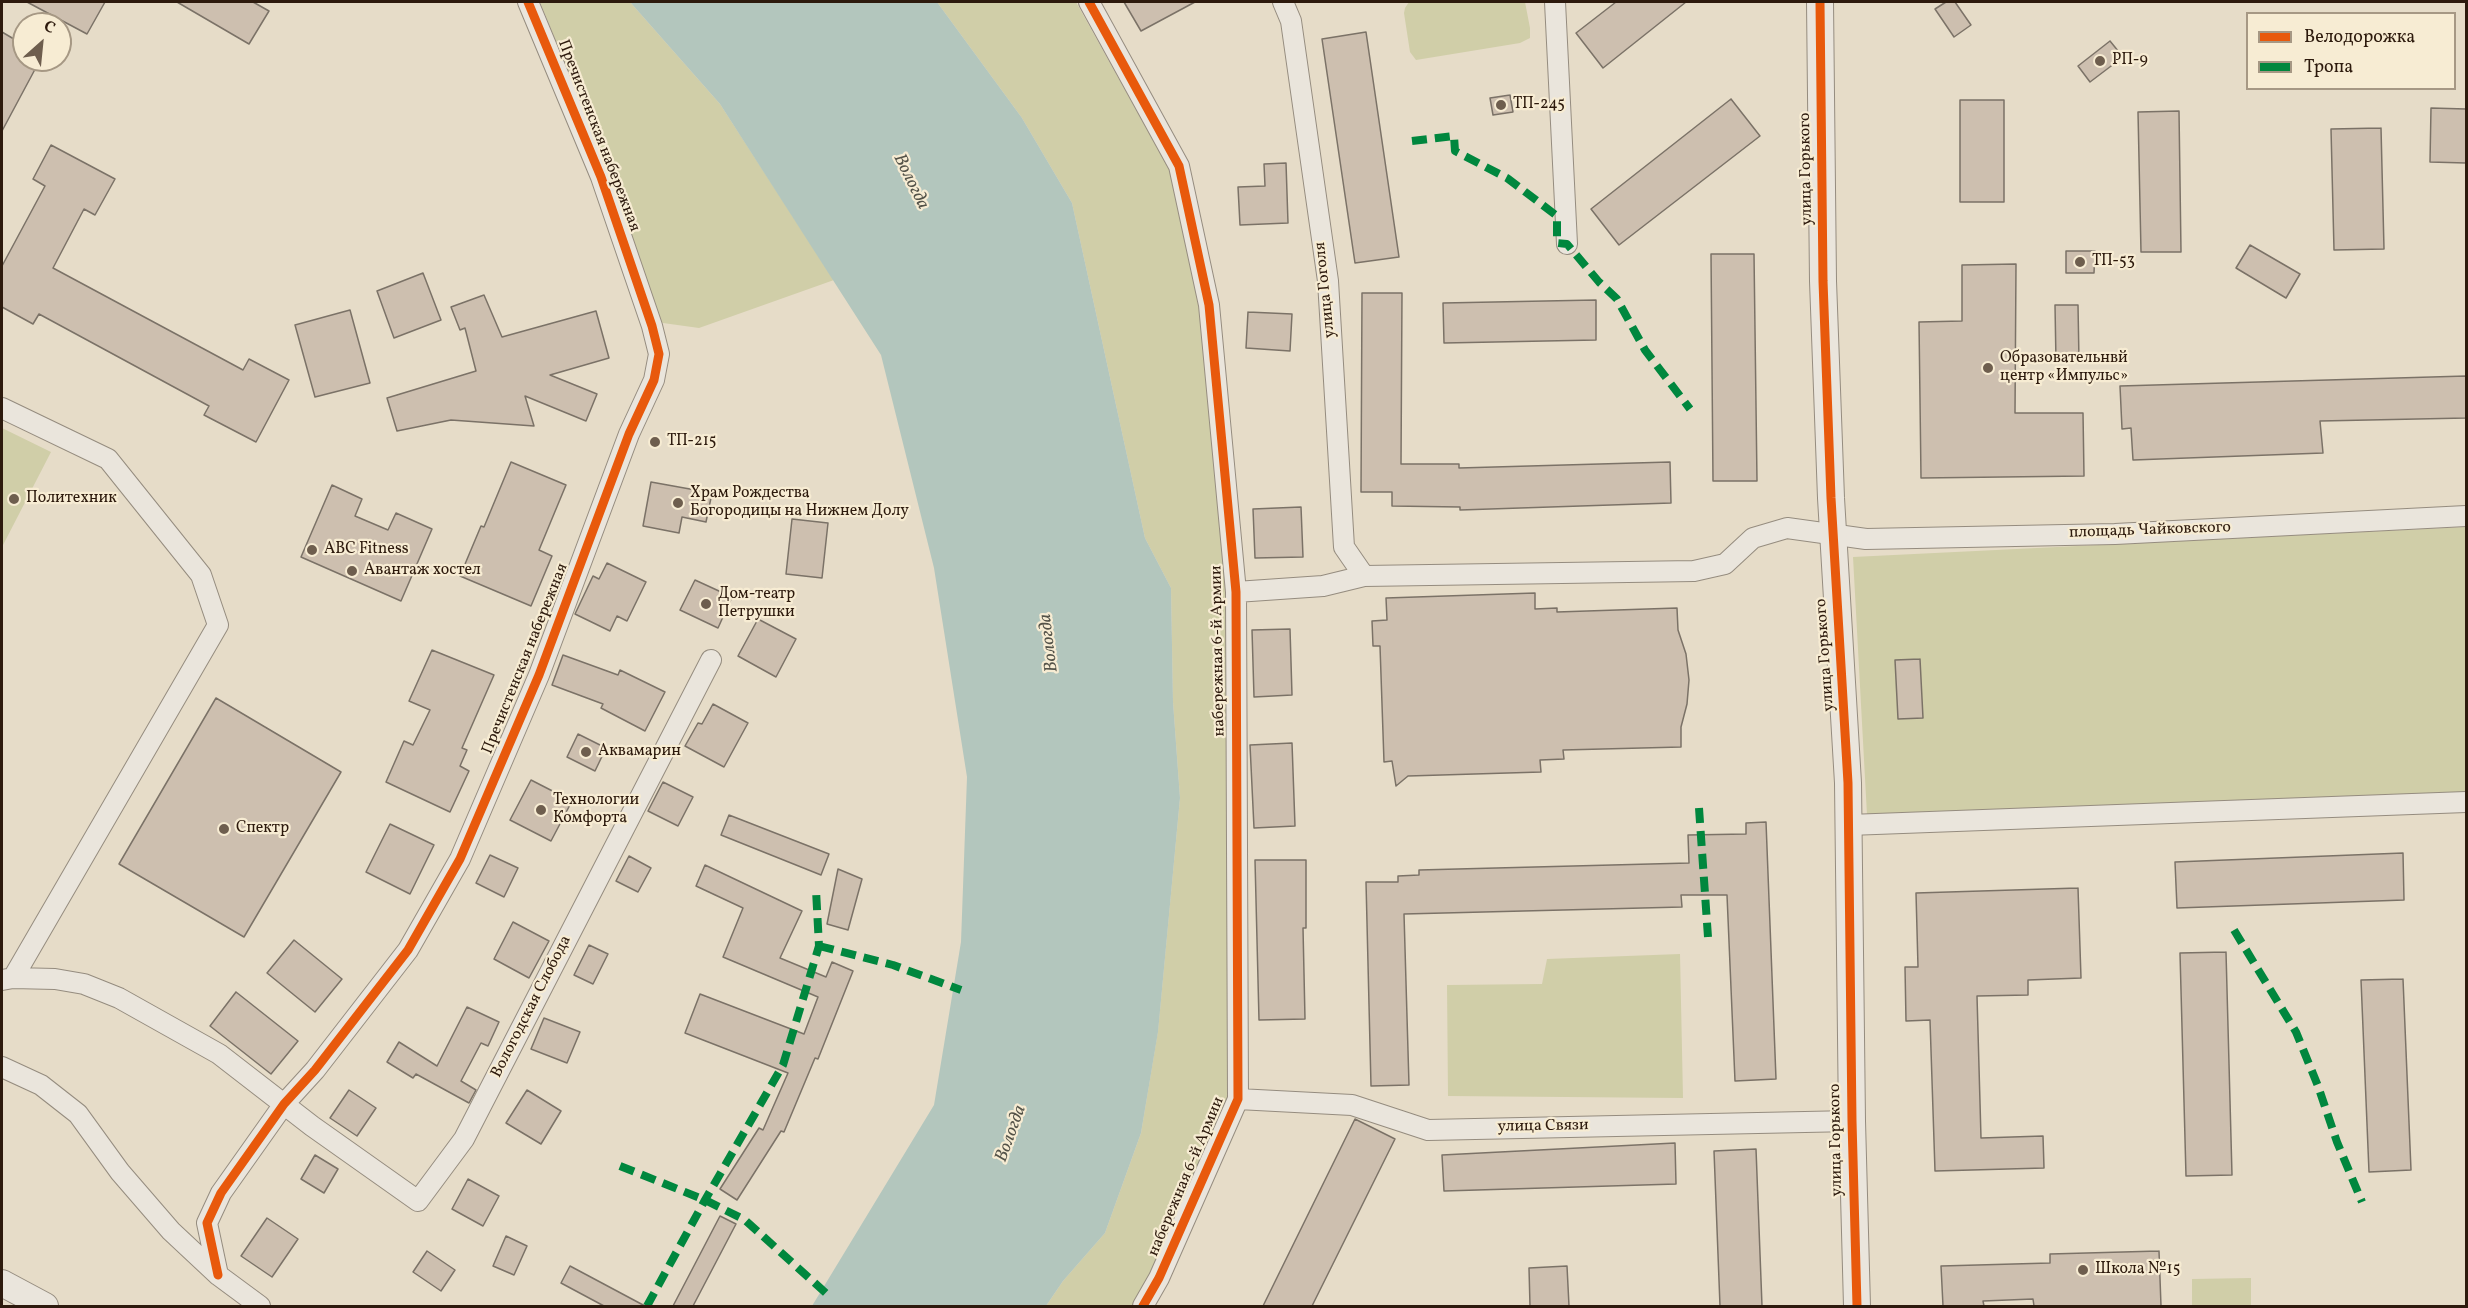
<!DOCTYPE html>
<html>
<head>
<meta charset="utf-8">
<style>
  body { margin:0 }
  #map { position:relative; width:2468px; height:1308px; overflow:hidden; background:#e6dcc8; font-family:Vollkorn,serif }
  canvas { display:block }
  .frame { position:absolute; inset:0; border:3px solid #2d1a0d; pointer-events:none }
  .legend { position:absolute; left:2246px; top:12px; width:210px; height:78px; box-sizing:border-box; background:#f7ecd3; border:2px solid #a69884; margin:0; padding:8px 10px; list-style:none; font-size:18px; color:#2d1a0d }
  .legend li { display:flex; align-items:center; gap:12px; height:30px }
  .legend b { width:30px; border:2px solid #a69884 }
  .north { position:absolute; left:12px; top:12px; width:60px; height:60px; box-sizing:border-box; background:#f7ecd3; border:2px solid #a69884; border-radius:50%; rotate:27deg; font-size:16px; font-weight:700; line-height:24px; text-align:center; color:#2d1a0d }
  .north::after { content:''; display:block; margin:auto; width:21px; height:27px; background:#6e5e4e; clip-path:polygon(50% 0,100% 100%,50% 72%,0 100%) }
</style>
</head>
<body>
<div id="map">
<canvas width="2468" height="1308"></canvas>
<div class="frame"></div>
<ul class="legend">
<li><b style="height:8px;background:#e8590c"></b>Велодорожка</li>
<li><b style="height:8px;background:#00873e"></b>Тропа</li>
</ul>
<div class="north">С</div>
</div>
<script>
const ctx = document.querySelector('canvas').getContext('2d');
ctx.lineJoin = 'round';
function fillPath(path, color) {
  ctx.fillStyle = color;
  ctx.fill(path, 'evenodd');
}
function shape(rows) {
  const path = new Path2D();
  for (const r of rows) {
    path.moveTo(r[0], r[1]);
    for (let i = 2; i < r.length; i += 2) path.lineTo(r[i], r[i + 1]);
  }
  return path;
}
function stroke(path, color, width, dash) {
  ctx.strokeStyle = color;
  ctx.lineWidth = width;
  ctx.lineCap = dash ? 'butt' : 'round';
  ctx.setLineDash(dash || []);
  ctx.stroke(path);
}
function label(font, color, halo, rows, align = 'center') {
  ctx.font = font + ' Vollkorn,serif';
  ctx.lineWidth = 4.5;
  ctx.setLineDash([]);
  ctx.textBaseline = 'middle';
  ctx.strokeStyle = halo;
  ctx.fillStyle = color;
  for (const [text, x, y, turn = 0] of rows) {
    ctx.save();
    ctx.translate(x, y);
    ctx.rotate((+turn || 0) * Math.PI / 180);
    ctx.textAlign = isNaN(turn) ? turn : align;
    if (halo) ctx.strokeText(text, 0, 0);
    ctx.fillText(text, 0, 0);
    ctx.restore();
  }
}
const green = shape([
  [540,2,630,2,720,104,834,280,699,328,663,323,652,316,609,173],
  [937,2,1076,2,1169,169,1199,308,1229,592,1228,1098,1152,1273,1134,1306,1046,1306,1063,1281,1105,1233,1141,1133,1158,1031,1180,798,1173,702,1171,588,1145,538,1072,203,1022,118],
  [1409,2,1525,2,1530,28,1530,38,1520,43,1416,60,1410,52,1404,13,1405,8],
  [2,428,51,452,2,547],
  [2466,527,2466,793,1867,815,1853,557],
  [1680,954,1683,1098,1448,1096,1447,985,1542,984,1547,959],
  [2251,1278,2251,1306,2192,1306,2192,1279]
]);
const water = shape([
  [630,2,937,2,1022,118,1072,203,1145,538,1171,588,1173,702,1180,798,1158,1032,1141,1133,1105,1233,1063,1281,1046,1306,812,1306,934,1105,961,942,967,777,934,568,881,355,720,104]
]);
const building = shape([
  [27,2,105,2,87,34,27,2],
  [177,2,253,2,269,11,249,44,177,2],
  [1124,2,1195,2,1141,31,1124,2],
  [1616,2,1686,2,1603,68,1576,33,1616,2],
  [1946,2,1955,2,1971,25,1954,37,1935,9,1946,2],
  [2,32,24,45,24,60,40,60,2,131,2,32],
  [1366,32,1399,257,1355,263,1322,39,1366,32],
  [2110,41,2123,57,2090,82,2078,66,2110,41],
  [1510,95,1513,112,1493,115,1490,98,1510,95],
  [1731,99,1760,136,1619,245,1591,209,1731,99],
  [1960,100,2004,100,2004,202,1960,202,1960,100],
  [2431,108,2466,109,2466,163,2430,162,2431,108],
  [2179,111,2181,252,2141,252,2138,112,2179,111],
  [2381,128,2384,249,2334,250,2331,129,2381,128],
  [51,145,115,179,95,215,84,209,53,268,243,370,249,359,289,380,256,442,204,415,209,406,39,314,33,324,2,307,2,266,45,186,33,179,51,145],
  [1286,163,1288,223,1240,225,1238,187,1265,186,1264,164,1286,163],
  [2250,245,2300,274,2286,298,2236,268,2250,245],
  [2066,251,2095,251,2094,273,2066,273,2066,251],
  [1711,254,1754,254,1757,481,1713,481,1711,254],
  [2016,264,2015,413,2083,413,2084,476,1921,478,1919,322,1962,321,1962,265,2016,264],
  [423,273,441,320,394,338,377,291,423,273],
  [1362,293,1402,293,1401,464,1459,464,1459,468,1670,462,1671,503,1460,510,1460,507,1392,506,1392,492,1361,492,1362,293],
  [484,295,502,337,596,311,609,358,550,375,597,394,586,421,525,396,534,426,451,420,397,431,387,398,476,371,465,328,460,330,451,307,484,295],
  [1596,300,1596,340,1444,343,1443,303,1596,300],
  [2055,305,2078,305,2079,361,2056,362,2055,305],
  [350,310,370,383,315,397,295,325,350,310],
  [1248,312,1292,314,1290,351,1246,348,1248,312],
  [2466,376,2466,418,2320,421,2323,453,2133,460,2131,428,2122,429,2120,386,2466,376],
  [511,462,566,485,539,550,552,556,531,606,460,576,481,526,484,527,511,462],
  [651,482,712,493,706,522,682,517,679,533,643,526,651,482],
  [332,485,362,499,355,516,388,530,396,513,432,529,401,601,301,557,332,485],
  [1301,507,1303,557,1255,558,1253,509,1301,507],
  [792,519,828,523,822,578,786,574,792,519],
  [607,563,646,582,627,621,617,616,610,631,575,614,593,576,599,579,607,563],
  [695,580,732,597,718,628,680,610,695,580],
  [1535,593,1535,609,1557,608,1557,612,1677,608,1678,630,1686,654,1689,680,1687,704,1681,727,1681,747,1563,750,1564,759,1540,760,1541,772,1408,776,1396,786,1392,761,1384,762,1380,646,1373,646,1372,621,1387,620,1386,598,1535,593],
  [758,619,796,639,776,677,738,656,758,619],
  [1290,629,1292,695,1254,697,1252,630,1290,629],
  [432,650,494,675,462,748,467,750,460,766,469,771,450,812,386,782,404,741,413,745,430,710,409,701,432,650],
  [563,655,618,675,620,670,665,692,645,731,601,708,603,704,552,685,563,655],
  [1920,659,1923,718,1898,719,1895,660,1920,659],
  [216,698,341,772,244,937,119,864,216,698],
  [713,704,748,723,724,767,685,746,698,723,702,724,713,704],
  [578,734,606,748,595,771,567,757,578,734],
  [1292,743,1295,826,1254,828,1250,745,1292,743],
  [531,780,572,801,551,841,510,820,531,780],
  [663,782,693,797,678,826,648,811,663,782],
  [729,815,829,854,821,875,721,835,729,815],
  [1766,822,1776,1079,1735,1081,1727,895,1681,895,1682,907,1404,914,1409,1085,1371,1086,1366,882,1398,882,1398,876,1419,875,1419,870,1689,863,1688,835,1746,834,1746,823,1766,822],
  [390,824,434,845,410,894,366,872,390,824],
  [2403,853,2404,900,2177,908,2175,862,2403,853],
  [490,855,518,868,504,897,476,883,490,855],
  [629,856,651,868,638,892,616,881,629,856],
  [1255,860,1306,860,1306,928,1303,928,1305,1019,1259,1020,1255,860],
  [705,865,802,911,780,958,826,977,832,962,853,971,818,1059,815,1058,784,1132,781,1131,737,1200,720,1189,759,1128,763,1130,788,1073,685,1033,700,994,804,1034,818,997,723,957,743,908,696,886,705,865],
  [838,869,862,879,848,930,827,924,838,869],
  [2078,888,2081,978,2028,980,2028,995,1977,996,1981,1138,2043,1136,2044,1168,1935,1171,1930,1020,1906,1021,1905,967,1918,967,1916,893,2078,888],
  [513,922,549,941,529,978,494,959,513,922],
  [294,940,342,979,315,1012,267,973,294,940],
  [589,945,608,954,593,984,574,975,589,945],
  [2226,952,2232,1175,2186,1176,2180,953,2226,952],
  [2403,979,2411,1170,2369,1172,2361,980,2403,979],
  [236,992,298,1041,271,1074,210,1026,236,992],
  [467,1007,499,1022,488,1046,481,1043,461,1081,476,1090,469,1103,416,1074,413,1078,387,1062,399,1042,437,1066,467,1007],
  [544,1018,580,1032,567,1063,531,1049,544,1018],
  [349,1090,376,1108,357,1136,330,1118,349,1090],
  [527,1090,561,1111,541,1144,506,1123,527,1090],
  [1355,1119,1395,1139,1312,1306,1263,1306,1355,1119],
  [1675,1143,1676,1184,1444,1191,1442,1155,1675,1143],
  [1756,1149,1762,1306,1720,1306,1714,1151,1756,1149],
  [315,1155,338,1169,324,1193,301,1179,315,1155],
  [468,1179,499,1196,483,1226,452,1209,468,1179],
  [720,1216,736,1224,693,1306,673,1306,720,1216],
  [267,1218,298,1239,272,1277,241,1256,267,1218],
  [506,1236,527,1246,514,1275,493,1266,506,1236],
  [427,1251,455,1270,441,1291,413,1272,427,1251],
  [2159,1251,2161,1306,2034,1306,2033,1299,1983,1301,1984,1306,1943,1306,1941,1266,2050,1263,2050,1254,2159,1251],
  [570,1266,645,1306,604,1306,561,1283,570,1266],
  [1567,1266,1569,1306,1530,1306,1529,1268,1567,1266]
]);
const minor = shape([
  [1089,2,1179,166,1209,305,1236,592,1238,1099,1159,1278,1143,1306],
  [1283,2,1291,21,1328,281,1344,547,1364,576],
  [1555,2,1567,244],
  [2,408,108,459,201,575,218,625,13,978],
  [1236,592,1323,586,1364,576,1694,571,1725,564,1753,538,1787,528,1866,539,2115,534,2466,516],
  [1849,825,2466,802],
  [2,980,13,978,55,979,84,984,119,998,219,1054,312,1126,418,1201,464,1139,711,660],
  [2,1067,41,1085,78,1114,120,1172,171,1231,218,1275,260,1306],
  [1238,1099,1352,1105,1428,1130,1852,1121],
  [218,1275,207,1223,221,1193,284,1104,315,1070,408,950,460,859,539,675,629,434,654,380,659,354,652,326,601,177,528,2]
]);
const tertiary = shape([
  [1820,2,1823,281,1831,498,1848,783,1852,1121,1857,1306],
  [2,1283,45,1306]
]);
const quiet = shape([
  [1412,141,1454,136,1455,151,1507,178,1557,216,1557,243,1567,244,1599,282,1617,299,1645,350,1690,409],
  [1699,808,1708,937],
  [2234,930,2296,1032,2318,1086,2337,1142,2362,1202],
  [819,946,893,965,961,990],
  [620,1166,705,1200,745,1220,828,1295],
  [647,1306,705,1200,783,1065,819,946,816,890]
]);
const cycleway = shape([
  [1089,2,1179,166,1209,305,1236,592,1238,1099,1159,1278,1143,1306],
  [1820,2,1823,281,1831,498,1848,783,1852,1121,1857,1306],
  [218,1275,207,1223,221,1193,284,1104,315,1070,408,950,460,859,539,675,629,434,654,380,659,354,652,326,601,177,528,2]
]);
const markers = [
  [2100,61,6,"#6e5e4e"],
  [1501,105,6,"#6e5e4e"],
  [2080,262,6,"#6e5e4e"],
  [1988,368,6,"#6e5e4e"],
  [655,442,6,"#6e5e4e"],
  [14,499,6,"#6e5e4e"],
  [678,503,6,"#6e5e4e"],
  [312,550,6,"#6e5e4e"],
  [352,571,6,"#6e5e4e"],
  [706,604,6,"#6e5e4e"],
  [586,752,6,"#6e5e4e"],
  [541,810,6,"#6e5e4e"],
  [224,829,6,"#6e5e4e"],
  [2083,1270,6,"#6e5e4e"]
];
const poiNames = [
  ["РП-9",2112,61],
  ["ТП-245",1513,105],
  ["ТП-53",2092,262],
  ["Образовательнвй",2000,359],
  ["центр «Импульс»",2000,377],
  ["ТП-215",667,442],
  ["Храм Рождества",690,494],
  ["Богородицы на Нижнем Долу",690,512],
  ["Политехник",26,499],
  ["ABC Fitness",324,550],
  ["Авантаж хостел",364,571],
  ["Дом-театр",718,595],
  ["Петрушки",718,613],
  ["Аквамарин",598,752],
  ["Технологии",553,801],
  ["Комфорта",553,819],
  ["Спектр",236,829],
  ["Школа №15",2095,1270]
];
const streetNames = [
  ["Пречистенская набережная",598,136,69],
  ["улица Горького",1807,169,-91],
  ["улица Гоголя",1326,290,-96],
  ["площадь Чайковского",2150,531,-2],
  ["набережная 6-й Армии",1219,651,-91],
  ["улица Горького",1826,655,-94],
  ["Пречистенская набережная",526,659,-68],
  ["Вологодская Слобода",532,1007,-63],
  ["улица Связи",1543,1127,-1],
  ["улица Горького",1837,1140,-91],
  ["набережная 6-й Армии",1187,1177,-67]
];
const waterNames = [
  ["Вологда",910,182,64],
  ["Вологда",1050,643,-97],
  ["Вологда",1012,1134,-70]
];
fillPath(green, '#d0cea8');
fillPath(water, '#b3c6bd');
fillPath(building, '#cdbfaf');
stroke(building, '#7b7267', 1.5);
stroke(minor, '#958c7f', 22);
stroke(tertiary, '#958c7f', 28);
stroke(minor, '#eae5dc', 20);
stroke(tertiary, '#eae5dc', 26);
stroke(quiet, '#00873e', 8, [15, 8]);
stroke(cycleway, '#e8590c', 9);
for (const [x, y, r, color] of markers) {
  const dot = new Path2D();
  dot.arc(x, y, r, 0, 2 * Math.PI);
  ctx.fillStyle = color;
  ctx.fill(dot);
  stroke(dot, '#f7ecd3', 2);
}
label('16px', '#2d1a0d', '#f7ecd3', poiNames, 'left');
label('16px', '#2d1a0d', '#f7ecd3', streetNames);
label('italic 18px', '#545349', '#f7ecd3', waterNames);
</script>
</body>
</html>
